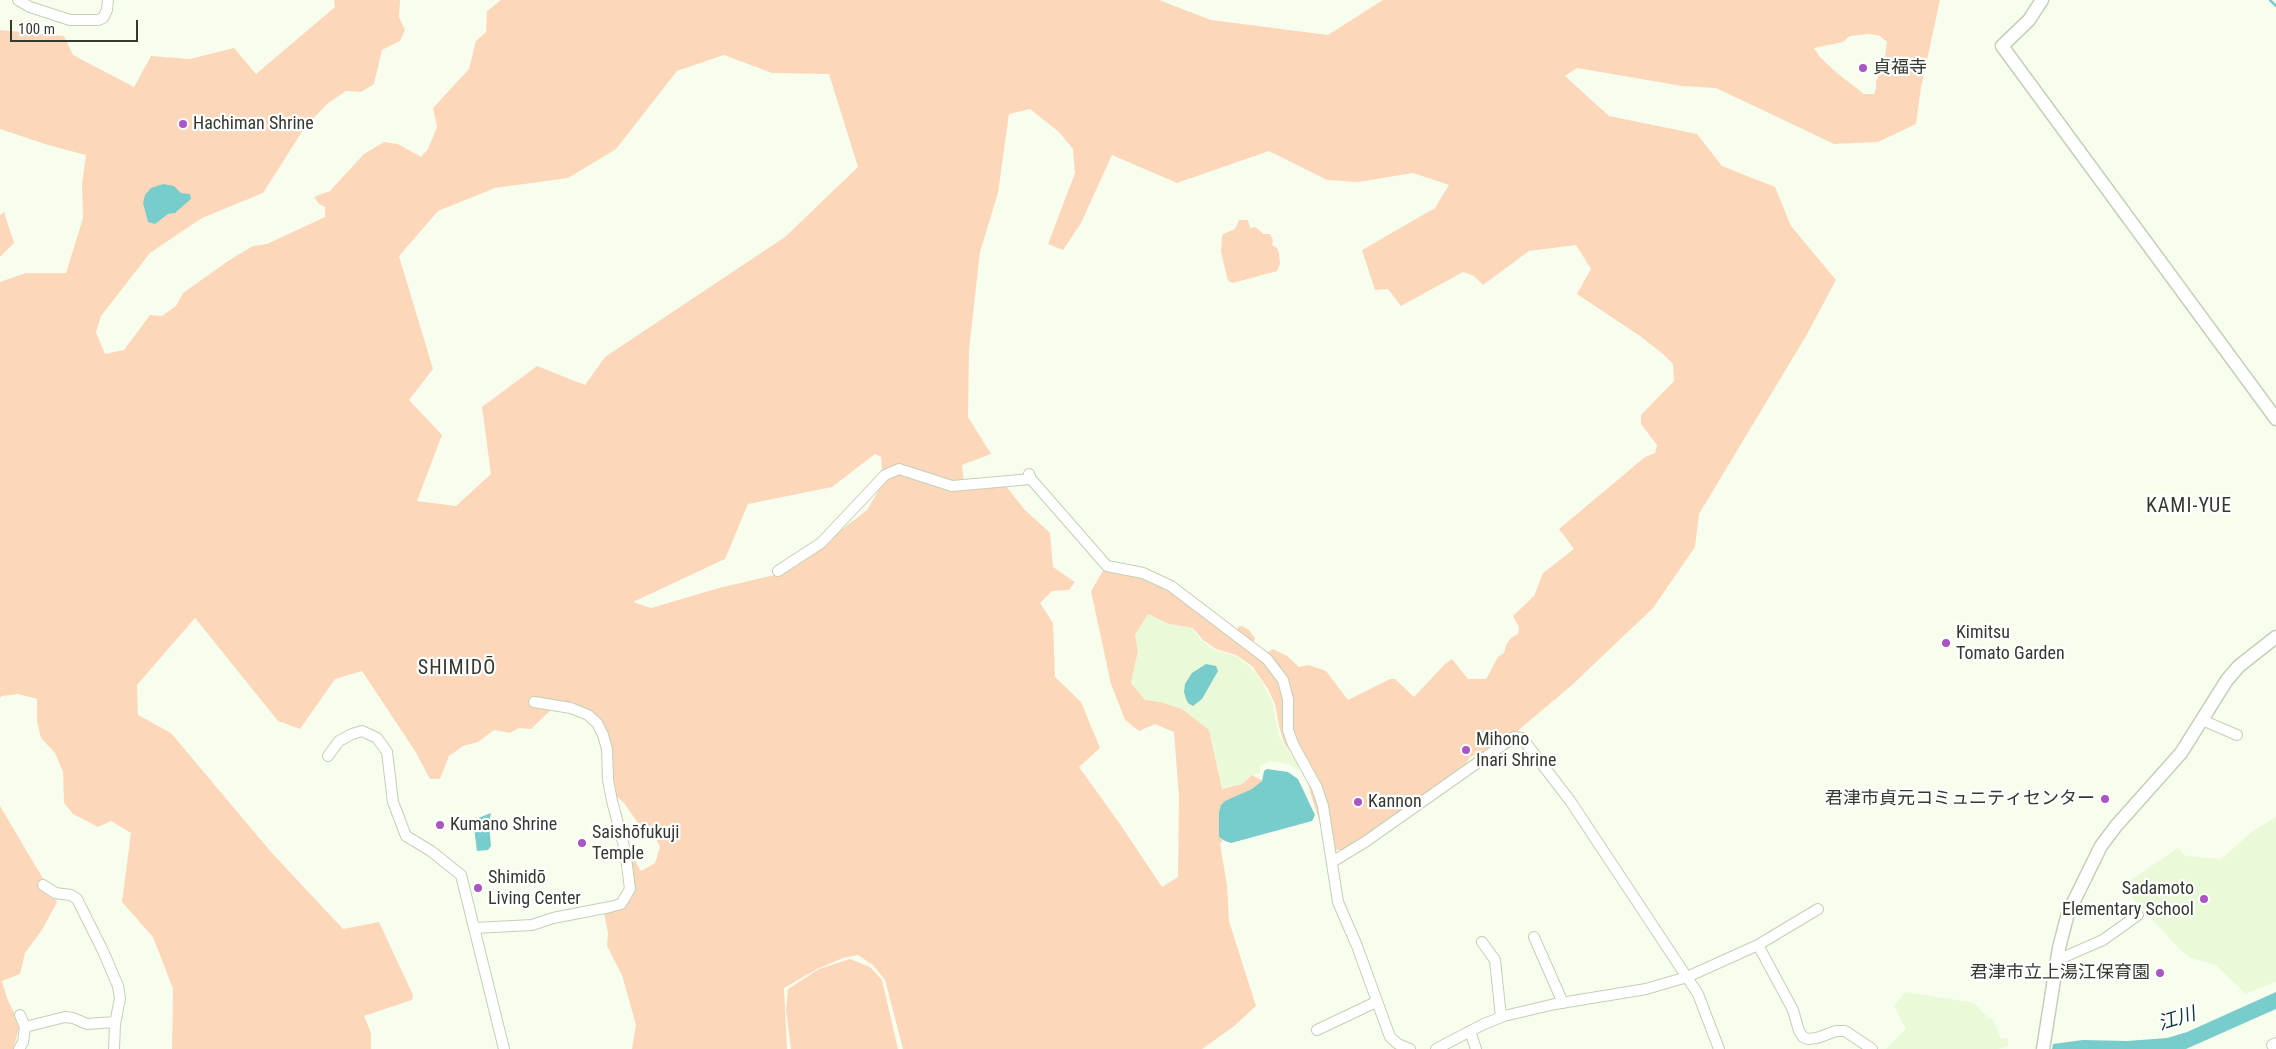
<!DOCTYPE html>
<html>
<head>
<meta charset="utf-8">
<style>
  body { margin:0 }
  #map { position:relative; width:2276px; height:1049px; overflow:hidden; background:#f7feee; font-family:"Roboto Condensed",sans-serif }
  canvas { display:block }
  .scale { position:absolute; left:10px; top:20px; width:128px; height:22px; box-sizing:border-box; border:2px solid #353a2f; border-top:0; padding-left:6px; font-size:15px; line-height:18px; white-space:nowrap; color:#353a2f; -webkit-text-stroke:4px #fff; paint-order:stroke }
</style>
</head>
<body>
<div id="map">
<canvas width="2276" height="1049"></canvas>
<div class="scale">100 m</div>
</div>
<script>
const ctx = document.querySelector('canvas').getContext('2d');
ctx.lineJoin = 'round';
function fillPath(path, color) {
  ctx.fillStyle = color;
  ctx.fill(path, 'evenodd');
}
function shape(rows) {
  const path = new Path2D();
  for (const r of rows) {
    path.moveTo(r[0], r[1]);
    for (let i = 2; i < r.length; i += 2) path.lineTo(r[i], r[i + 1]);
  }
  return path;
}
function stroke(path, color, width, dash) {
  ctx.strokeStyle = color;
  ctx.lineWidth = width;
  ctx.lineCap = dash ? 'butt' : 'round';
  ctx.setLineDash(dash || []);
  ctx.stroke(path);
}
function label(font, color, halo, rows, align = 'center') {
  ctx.font = font + ' "Roboto Condensed","Noto Sans JP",sans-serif';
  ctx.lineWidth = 4.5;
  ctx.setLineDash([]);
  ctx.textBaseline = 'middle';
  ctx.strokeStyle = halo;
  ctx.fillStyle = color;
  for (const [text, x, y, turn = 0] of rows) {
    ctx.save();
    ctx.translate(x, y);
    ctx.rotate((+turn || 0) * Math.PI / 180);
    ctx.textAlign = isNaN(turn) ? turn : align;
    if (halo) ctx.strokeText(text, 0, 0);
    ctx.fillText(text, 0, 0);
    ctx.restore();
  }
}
const built = shape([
  [1148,614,1169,624,1193,628,1200,639,1214,650,1236,656,1251,668,1262,681,1273,704,1279,737,1298,764,1298,770,1288,764,1270,761,1260,766,1260,773,1252,775,1242,784,1222,789,1209,730,1160,702,1145,700,1131,683,1138,651,1135,635],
  [2276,817,2276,982,2246,994,2216,965,2190,958,2179,949,2122,886,2178,848,2186,856,2221,859,2254,830],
  [1905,992,1970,1002,1979,1007,1984,1014,1994,1021,2001,1039,2008,1038,2008,1046,1998,1049,1886,1049,1906,1029,1894,1006]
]);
const green = shape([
  [334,0,400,0,399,17,405,30,400,41,382,50,374,84,361,92,346,91,327,104,305,127,263,193,202,218,150,253,101,316,96,332,105,354,124,350,150,315,162,316,176,306,183,293,231,259,253,246,267,244,325,217,325,207,319,204,314,197,330,191,364,154,384,142,398,144,421,157,428,149,437,127,433,108,469,69,476,41,486,32,487,11,501,0,1159,0,1211,20,1328,35,1383,0,1940,0,1921,88,1916,124,1878,142,1834,144,1716,88,1682,86,1577,68,1565,76,1609,116,1697,134,1722,166,1775,187,1791,226,1836,280,1806,336,1699,514,1695,547,1653,608,1572,685,1502,744,1470,757,1460,773,1387,823,1342,850,1335,850,1325,838,1311,795,1305,772,1284,743,1279,726,1275,704,1268,689,1252,666,1236,655,1216,649,1203,640,1193,628,1169,624,1148,614,1135,635,1138,651,1131,683,1145,700,1160,702,1182,709,1209,730,1222,789,1242,784,1252,775,1265,782,1220,844,1227,885,1229,921,1256,1006,1233,1027,1202,1049,903,1049,885,980,873,965,858,955,843,958,817,969,784,988,787,1049,632,1049,636,1025,622,975,607,946,608,933,604,913,632,896,634,880,631,859,633,857,641,871,655,863,660,847,656,839,645,833,624,803,603,785,610,777,605,730,560,701,531,729,519,728,510,733,494,730,478,742,463,746,449,756,440,779,430,779,415,751,362,671,335,679,300,729,278,721,195,618,137,685,138,715,171,733,271,852,343,929,379,922,413,995,412,1000,364,1016,371,1033,371,1049,172,1049,173,989,153,937,122,902,131,833,111,821,98,827,73,814,64,803,63,772,55,753,41,738,37,721,37,699,18,694,2,696,0,698,0,282,26,273,66,273,83,218,82,184,86,155,48,145,0,129,0,30,64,36,73,55,134,87,151,56,190,59,234,48,256,74,335,7],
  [1869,34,1880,36,1887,42,1885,57,1876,82,1876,89,1874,94,1864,94,1837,73,1820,57,1814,48,1843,42,1850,36],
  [724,55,772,73,829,74,858,167,785,237,605,357,585,385,537,366,482,407,491,474,456,506,417,501,442,435,409,400,433,369,399,256,438,211,495,188,568,178,616,149,677,71],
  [1030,109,1059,132,1073,149,1075,173,1048,244,1063,250,1081,223,1112,155,1177,183,1269,151,1327,180,1358,182,1413,173,1449,185,1435,208,1362,250,1375,290,1388,289,1401,306,1463,272,1474,276,1483,285,1529,251,1576,245,1591,269,1577,294,1640,336,1663,354,1673,364,1674,381,1641,415,1641,424,1657,445,1655,453,1645,457,1559,529,1574,549,1543,573,1534,596,1513,616,1519,627,1518,634,1511,638,1506,645,1504,653,1498,657,1486,679,1468,679,1452,659,1445,664,1414,697,1395,679,1390,679,1348,700,1326,671,1309,665,1299,667,1287,656,1273,649,1260,657,1253,643,1255,638,1249,630,1242,626,1238,627,1238,631,1153,572,1105,567,1091,591,1111,684,1125,720,1139,731,1155,724,1174,732,1179,797,1178,877,1162,887,1120,824,1079,767,1100,748,1081,702,1055,677,1053,623,1040,603,1052,591,1069,590,1075,582,1053,567,1050,533,1024,509,999,477,964,482,962,465,991,454,968,417,969,350,980,252,998,193,1009,114],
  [875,454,881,457,883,483,867,510,787,572,719,588,651,608,633,602,725,559,748,504,832,487],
  [4,212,14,243,0,257,0,215],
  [1239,220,1248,220,1250,228,1255,227,1264,234,1270,234,1273,240,1272,245,1277,248,1279,253,1280,264,1277,271,1233,283,1228,281,1221,252,1222,237,1223,234,1235,229],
  [0,806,57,902,42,930,25,953,20,974,2,981,7,998,20,1025,13,1049,0,1049],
  [850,959,870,967,882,980,898,1049,791,1049,786,1010,788,989,819,969]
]);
const water = shape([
  [163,184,174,186,181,193,190,194,191,199,175,213,168,214,155,224,148,222,143,203,145,195,151,188],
  [1206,664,1216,666,1218,671,1202,699,1193,706,1188,703,1186,699,1184,692,1185,684,1192,673],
  [1267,769,1288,772,1298,779,1315,815,1312,821,1231,843,1225,841,1219,837,1219,812,1221,805,1225,801,1252,789,1262,781,1264,771],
  [491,813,489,824,491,846,488,850,477,851,473,820],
  [2276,992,2276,1009,2186,1049,2052,1049,2053,1044,2083,1040,2127,1041,2167,1038,2187,1032]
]);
const stream = shape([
  [2270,0,2276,6]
]);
const minor = shape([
  [18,0,30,7,70,20,98,20,103,18,107,10,108,0],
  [1029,474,1031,479,1107,566,1143,573,1171,586,1267,659,1283,680,1288,699,1288,730,1293,744,1317,788,1323,806,1338,902,1357,946,1390,1037,1398,1044,1410,1049],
  [778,571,821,543,885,475,899,469,952,486,1031,479],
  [2202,720,2237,735],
  [328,756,339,741,352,734,362,731,377,738,387,752,393,802,406,836,431,851,461,875,504,1049],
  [1332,862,1365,842,1514,737,1522,738,1571,802,1698,994,1719,1049],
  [43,885,55,893,71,895,77,899,103,951,118,986,120,998,115,1024,114,1049],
  [474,928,532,925,553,918,610,907,621,904,630,889,625,850,612,801,608,780,607,749,603,735,597,723,588,715,571,708,534,702],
  [1534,937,1563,1003],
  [1482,942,1495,960,1501,1017],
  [1758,945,1793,1010,1799,1031,1803,1037,1808,1039,1817,1038,1836,1031,1845,1031,1872,1049],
  [2057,960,2103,940,2138,915],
  [25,1027,65,1017,73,1018,87,1024,115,1022],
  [1317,1030,1376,1002],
  [1470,1031,1476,1049],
  [19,1049,23,1042,25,1027,20,1015],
  [1436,1049,1484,1024,1504,1016,1555,1004,1646,989,1687,977,1758,945,1818,909],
  [2275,1049,2272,1045,2276,1043]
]);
const tertiary = shape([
  [2042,0,2029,20,2002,46,2276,419],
  [2043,1049,2059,948,2068,913,2101,846,2116,826,2181,753,2227,680,2239,666,2276,637]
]);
const markers = [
  [1863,68,5,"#a955c4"],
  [183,124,5,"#a955c4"],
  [1946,643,5,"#a955c4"],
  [1466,750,5,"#a955c4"],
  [2105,799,5,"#a955c4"],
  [1358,802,5,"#a955c4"],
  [440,825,5,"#a955c4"],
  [582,843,5,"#a955c4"],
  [478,888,5,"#a955c4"],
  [2204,899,5,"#a955c4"],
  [2160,973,5,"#a955c4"]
];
const poiNames = [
  ["貞福寺",1873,68],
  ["Hachiman Shrine",193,124],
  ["Kimitsu",1956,633],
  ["Tomato Garden",1956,654],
  ["Mihono",1476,740],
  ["Inari Shrine",1476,761],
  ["君津市貞元コミュニティセンター",2095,799,"right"],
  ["Kannon",1368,802],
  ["Kumano Shrine",450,825],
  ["Saishōfukuji",592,833],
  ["Temple",592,854],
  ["Shimidō",488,878],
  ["Living Center",488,899],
  ["Sadamoto",2194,889,"right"],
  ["Elementary School",2194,910,"right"],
  ["君津市立上湯江保育園",2150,973,"right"]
];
const waterNames = [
  ["江川",2177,1020,-17]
];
const quarterNames = [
  ["KAMI-YUE",2189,507],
  ["SHIMIDŌ",457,669]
];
fillPath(built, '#eafad8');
fillPath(green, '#fdd7ba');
fillPath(water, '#79cccc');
stroke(stream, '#79cccc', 2.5);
stroke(minor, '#c3d0b5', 12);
stroke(tertiary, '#c3d0b5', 15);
stroke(minor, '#fff', 10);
stroke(tertiary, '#fff', 12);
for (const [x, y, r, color] of markers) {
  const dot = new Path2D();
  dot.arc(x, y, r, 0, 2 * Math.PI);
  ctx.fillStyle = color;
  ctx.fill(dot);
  stroke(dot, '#fff', 2);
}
label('18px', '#353a2f', '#fff', poiNames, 'left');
label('italic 19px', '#103939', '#fff', waterNames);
ctx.letterSpacing = '1px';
label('20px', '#353a2f', '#fff', quarterNames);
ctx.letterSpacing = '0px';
</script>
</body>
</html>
